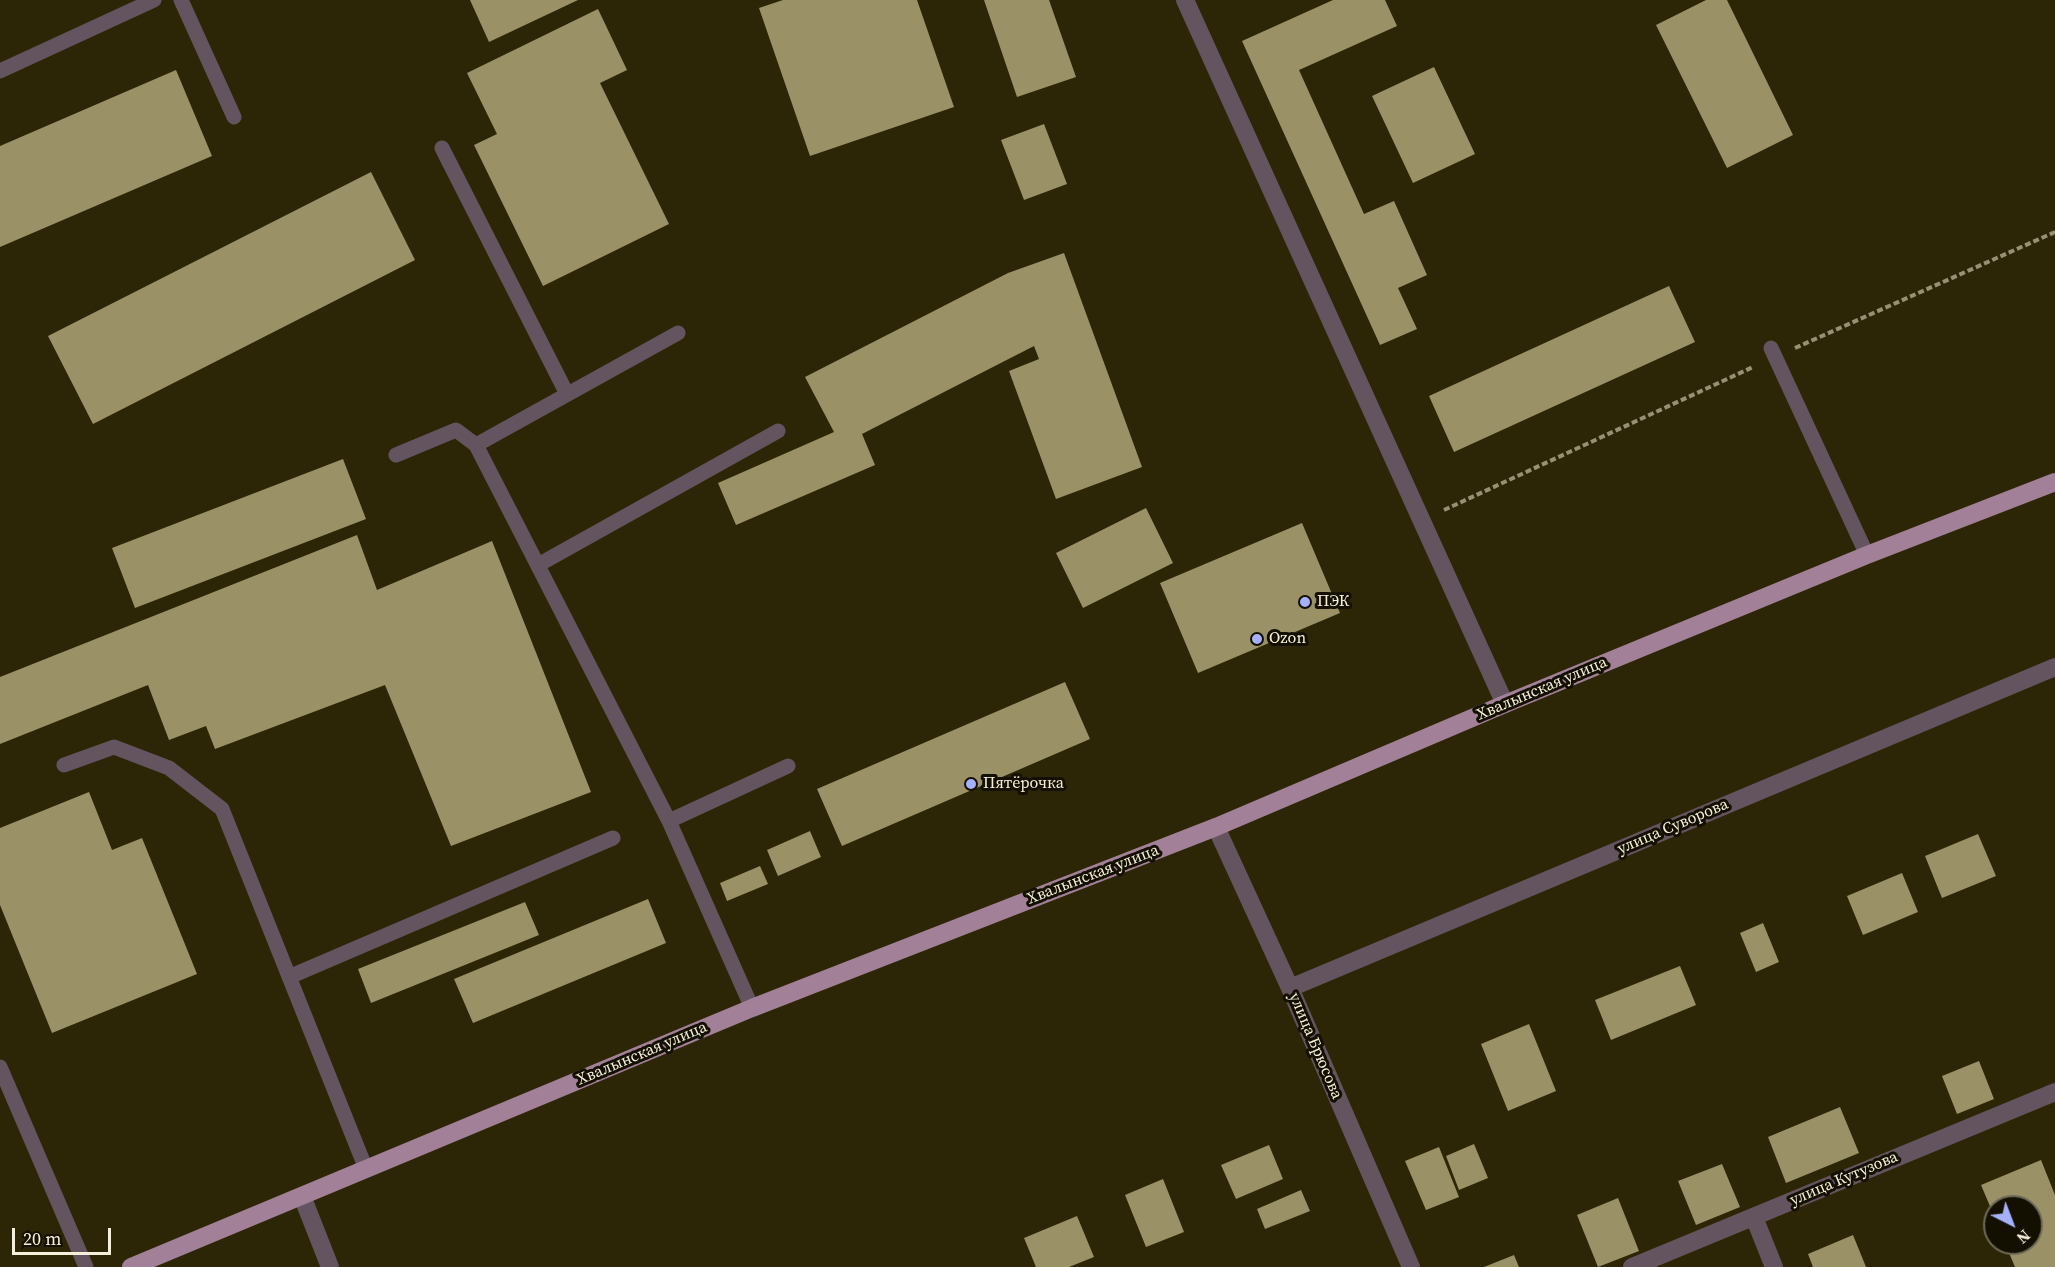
<!DOCTYPE html>
<html>
<head>
<meta charset="utf-8">
<style>
  body { margin:0 }
  #map { position:relative; width:2055px; height:1267px; overflow:hidden; background:#2d2606; font-family:"Source Serif 4",serif }
  canvas { display:block }
  .north { position:absolute; left:1983px; top:1195px; width:60px; height:60px; box-sizing:border-box; background:#130f01; border:2px solid #6d6957; border-radius:50%; rotate:138deg; font-size:16px; font-weight:700; line-height:24px; text-align:center; color:#f5f0d9 }
  .north::after { content:''; display:block; margin:auto; width:21px; height:27px; background:#a5b1fc; clip-path:polygon(50% 0,100% 100%,50% 72%,0 100%) }
  .scale { position:absolute; left:12px; top:1228px; width:99px; height:27px; box-sizing:border-box; border:3px solid #f5f0d9; border-top:0; padding-left:8px; font-size:18px; line-height:21px; white-space:nowrap; color:#f5f0d9; -webkit-text-stroke:4px #130f01; paint-order:stroke }
</style>
</head>
<body>
<div id="map">
<canvas width="2055" height="1267"></canvas>
<div class="north">N</div>
<div class="scale">20 m</div>
</div>
<script>
const ctx = document.querySelector('canvas').getContext('2d');
ctx.lineJoin = 'round';
function fillPath(path, color) {
  ctx.fillStyle = color;
  ctx.fill(path, 'evenodd');
}
function shape(rows) {
  const path = new Path2D();
  for (const r of rows) {
    path.moveTo(r[0], r[1]);
    for (let i = 2; i < r.length; i += 2) path.lineTo(r[i], r[i + 1]);
  }
  return path;
}
function stroke(path, color, width, dash) {
  ctx.strokeStyle = color;
  ctx.lineWidth = width;
  ctx.lineCap = dash ? 'butt' : 'round';
  ctx.setLineDash(dash || []);
  ctx.stroke(path);
}
function label(font, color, halo, rows, align = 'center') {
  ctx.font = font + ' "Source Serif 4",serif';
  ctx.lineWidth = 6;
  ctx.setLineDash([]);
  ctx.textBaseline = 'middle';
  ctx.strokeStyle = halo;
  ctx.fillStyle = color;
  for (const [text, x, y, turn = 0] of rows) {
    ctx.save();
    ctx.translate(x, y);
    ctx.rotate((+turn || 0) * Math.PI / 180);
    ctx.textAlign = isNaN(turn) ? turn : align;
    if (halo) ctx.strokeText(text, 0, 0);
    ctx.fillText(text, 0, 0);
    ctx.restore();
  }
}
const building = shape([
  [470,0,578,0,489,42],
  [783,0,917,0,954,107,810,156,759,8],
  [984,0,1049,0,1076,77,1017,97],
  [1333,0,1385,0,1397,26,1299,70,1364,214,1394,201,1427,275,1398,288,1417,329,1380,345,1242,41],
  [1706,0,1727,0,1793,135,1727,168,1656,25],
  [598,9,627,70,600,83,669,224,543,286,474,145,497,134,467,73],
  [1434,67,1475,154,1413,183,1372,96],
  [176,70,212,156,0,247,0,146],
  [1044,124,1067,184,1024,200,1001,140],
  [371,172,415,260,93,424,48,336],
  [1064,253,1142,467,1056,499,1009,371,1039,359,1034,346,862,434,875,465,736,525,718,483,834,432,805,377,1008,273],
  [1669,286,1695,342,1454,452,1429,396],
  [343,459,366,519,135,608,112,548],
  [1146,508,1173,563,1083,608,1056,553],
  [1302,523,1340,613,1198,673,1160,583],
  [357,535,377,590,492,541,591,792,451,846,385,685,215,749,206,726,169,740,148,685,0,744,0,677],
  [1065,682,1090,739,842,846,817,789],
  [89,792,112,850,142,838,197,974,52,1033,0,905,0,828],
  [810,831,821,857,778,876,767,850],
  [1978,834,1996,876,1942,898,1925,856],
  [760,866,768,884,727,901,720,883],
  [1902,873,1918,912,1863,935,1847,896],
  [648,899,666,943,473,1023,454,979],
  [525,902,539,935,371,1003,358,969],
  [1763,923,1779,962,1756,972,1740,933],
  [1680,966,1696,1005,1611,1040,1595,1000],
  [1529,1024,1556,1091,1508,1111,1481,1044],
  [1979,1061,1994,1099,1957,1114,1942,1076],
  [1840,1107,1859,1153,1786,1183,1768,1137],
  [1474,1144,1488,1178,1459,1190,1446,1156],
  [1269,1145,1283,1179,1236,1199,1221,1165],
  [1439,1147,1459,1197,1426,1210,1405,1161],
  [2041,1160,2055,1195,2055,1267,2015,1267,2005,1243,2031,1243,2031,1207,1995,1207,1995,1218,1981,1185],
  [1722,1164,1740,1207,1696,1225,1678,1181],
  [1163,1179,1184,1232,1146,1247,1125,1195],
  [1301,1190,1310,1211,1265,1229,1257,1209],
  [1618,1198,1639,1251,1598,1267,1577,1215],
  [1077,1216,1094,1257,1069,1267,1036,1267,1024,1238],
  [1853,1235,1866,1267,1813,1267,1808,1254],
  [1514,1255,1519,1267,1484,1267]
]);
const path = shape([
  [1795,348,2055,232],
  [1444,510,1753,367]
]);
const service = shape([
  [181,0,234,117],
  [0,71,154,0],
  [442,148,567,394],
  [678,333,476,445,669,821,752,1008],
  [1771,348,1867,555],
  [396,455,456,430,476,445],
  [538,565,778,431],
  [64,765,114,747,169,768,222,809,366,1169],
  [669,821,788,766],
  [289,977,613,838],
  [0,1067,86,1267]
]);
const minor = shape([
  [1185,0,1505,704],
  [1216,827,1290,988,1411,1267],
  [1290,988,2055,667],
  [302,1196,330,1267],
  [1754,1217,1774,1267],
  [1632,1267,2055,1092]
]);
const primary = shape([
  [131,1267,752,1008,1216,827,1505,704,1867,555,2055,482]
]);
const markers = [
  [1305,602,6,"#a5b1fc"],
  [1257,639,6,"#a5b1fc"],
  [971,784,6,"#a5b1fc"]
];
const poiNames = [
  ["ПЭК",1317,602],
  ["Ozon",1269,639],
  ["Пятёрочка",983,784]
];
const streetNames = [
  ["Хвалынская улица",1542,689,-23],
  ["улица Суворова",1673,827,-23],
  ["Хвалынская улица",1093,875,-21],
  ["улица Брюсова",1315,1046,67],
  ["Хвалынская улица",642,1054,-23],
  ["улица Кутузова",1844,1179,-23]
];
fillPath(building, '#9b9166');
stroke(path, '#969075', 4, [6, 3]);
stroke(service, '#64545f', 15);
stroke(minor, '#64545f', 18);
stroke(primary, '#a28198', 18);
for (const [x, y, r, color] of markers) {
  const dot = new Path2D();
  dot.arc(x, y, r, 0, 2 * Math.PI);
  ctx.fillStyle = color;
  ctx.fill(dot);
  stroke(dot, '#130f01', 2);
}
label('16px', '#f5f0d9', '#130f01', poiNames, 'left');
label('16px', '#f5f0d9', '#130f01', streetNames);
</script>
</body>
</html>
